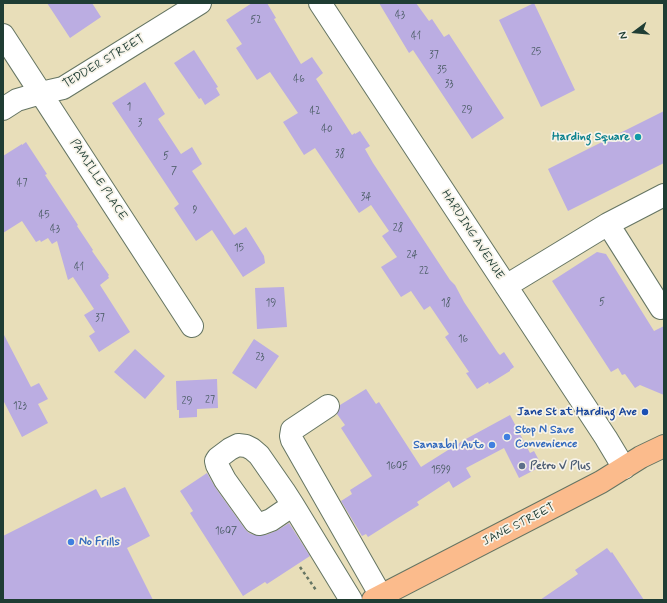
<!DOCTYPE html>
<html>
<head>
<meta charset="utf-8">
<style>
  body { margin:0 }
  #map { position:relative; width:667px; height:603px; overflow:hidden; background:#e8deb9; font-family:Mynerve,sans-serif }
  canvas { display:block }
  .frame { position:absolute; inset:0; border:4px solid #1f3d34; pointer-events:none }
  .north { position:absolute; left:615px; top:12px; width:40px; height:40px; -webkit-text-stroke:3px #f7f3e8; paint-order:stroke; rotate:254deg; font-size:11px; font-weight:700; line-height:16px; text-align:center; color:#1f3d34 }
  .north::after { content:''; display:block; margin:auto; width:14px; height:18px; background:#1f3d34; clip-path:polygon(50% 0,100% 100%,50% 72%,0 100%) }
</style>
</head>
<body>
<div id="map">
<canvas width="667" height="603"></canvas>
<div class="frame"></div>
<div class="north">N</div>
</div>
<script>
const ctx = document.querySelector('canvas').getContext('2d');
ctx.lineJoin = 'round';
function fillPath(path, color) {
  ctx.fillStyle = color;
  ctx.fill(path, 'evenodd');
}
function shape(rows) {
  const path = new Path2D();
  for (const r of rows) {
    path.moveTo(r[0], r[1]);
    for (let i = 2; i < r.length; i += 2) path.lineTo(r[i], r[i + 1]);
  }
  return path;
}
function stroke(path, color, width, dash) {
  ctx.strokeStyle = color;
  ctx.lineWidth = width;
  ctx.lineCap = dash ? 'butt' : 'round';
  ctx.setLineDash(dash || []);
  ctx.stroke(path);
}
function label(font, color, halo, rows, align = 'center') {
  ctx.font = font + ' Mynerve,sans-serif';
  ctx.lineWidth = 3.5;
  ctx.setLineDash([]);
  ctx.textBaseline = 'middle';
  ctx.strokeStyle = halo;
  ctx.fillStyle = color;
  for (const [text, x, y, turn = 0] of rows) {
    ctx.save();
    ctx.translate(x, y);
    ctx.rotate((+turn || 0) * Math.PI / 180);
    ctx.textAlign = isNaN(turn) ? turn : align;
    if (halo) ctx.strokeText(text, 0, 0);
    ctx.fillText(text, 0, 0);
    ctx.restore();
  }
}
const building = shape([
  [47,3,92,3,101,17,70,38],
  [252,3,267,3,276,18,274,19,301,64,312,57,323,73,316,79,352,135,355,133,355,134,360,131,370,146,365,149,373,163,450,280,455,285,464,302,498,353,500,355,504,352,514,367,510,370,510,371,489,384,488,382,477,389,466,373,469,372,445,337,449,334,430,306,424,310,411,291,401,297,381,267,397,257,382,236,389,231,371,205,359,213,315,148,304,155,283,122,298,113,270,72,257,80,236,48,242,44,226,20],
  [379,3,416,3,429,21,432,19,444,37,449,34,504,118,472,139,413,50,409,53],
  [534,3,575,90,541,107,499,20],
  [194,50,218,87,216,88,220,95,205,105,201,98,199,99,174,63],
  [145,82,165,114,158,119,181,154,192,147,202,164,192,171,234,235,246,227,264,256,265,263,243,277,212,230,196,241,174,208,179,204,112,103],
  [664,111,664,163,568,211,548,169],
  [26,142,47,174,45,175,78,225,77,226,93,250,92,251,109,275,108,276,109,278,100,285,130,332,99,352,89,336,95,332,84,315,94,309,73,277,68,280,57,241,52,244,48,238,41,242,40,240,36,242,22,221,3,233,3,156,22,144,22,145],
  [597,252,606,254,654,331,664,326,664,395,640,385,635,388,625,374,622,375,618,368,611,372,552,281],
  [284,287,287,327,257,329,255,288],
  [3,333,31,387,39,383,48,399,38,404,48,423,22,437,3,400],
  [254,339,279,356,256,389,232,373],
  [135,349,165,376,145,399,114,372],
  [217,379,218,408,197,409,197,417,179,418,179,410,177,410,176,381],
  [366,389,376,404,379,402,421,467,464,440,510,415,530,453,534,451,542,466,519,478,504,448,466,468,471,477,453,488,449,481,417,502,419,505,398,518,368,537,366,534,362,536,341,501,352,494,350,490,372,476,341,428,345,425,337,414,340,405],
  [207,473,215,487,245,529,249,533,254,535,266,535,278,530,289,523,310,556,267,584,265,582,243,596,190,513,193,511,180,491],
  [125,487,150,536,127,548,153,600,3,600,3,536,96,489,101,498],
  [607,548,611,553,612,552,644,600,540,600,578,574,575,570]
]);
const path = shape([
  [300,567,316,590]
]);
const minor = shape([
  [320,3,606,438,624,468],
  [3,35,192,326],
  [3,109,17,100,41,93,63,88,200,3],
  [608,224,664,195],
  [506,286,608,224,661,308,664,306],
  [328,406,292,430,291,436,292,440,381,596],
  [293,505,271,520,263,523,259,524,255,522,225,480,217,465,216,461,218,458,230,449,238,445,246,446,252,449,259,455,284,491,293,505,351,600]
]);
const major = shape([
  [373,600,601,482,641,457,664,446]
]);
const markers = [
  [638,137,4,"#0f9aa8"],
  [645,412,4,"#1a4fb4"],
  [507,437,4,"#3f7fe0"],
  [492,445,4,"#3f7fe0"],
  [522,466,4,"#5c6f8a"],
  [71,542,4,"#3f7fe0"]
];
const numberNames = [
  ["43",400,16],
  ["52",256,21],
  ["41",416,37],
  ["25",536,53],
  ["37",434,56],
  ["35",442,71],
  ["46",299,80],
  ["33",449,85],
  ["1",129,108],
  ["29",467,111],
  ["42",315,112],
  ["3",140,124],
  ["40",327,130],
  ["38",340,155],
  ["5",166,157],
  ["7",174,172],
  ["47",22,184],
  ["34",366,198],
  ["9",195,211],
  ["45",44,216],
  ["28",398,229],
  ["43",55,230],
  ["15",239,249],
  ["24",412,256],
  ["41",79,268],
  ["22",424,272],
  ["5",602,303],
  ["19",271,304],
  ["18",446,304],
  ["37",100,319],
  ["16",463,340],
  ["23",260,358],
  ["27",210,401],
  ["29",187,402],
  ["123",20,407],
  ["1605",397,467],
  ["1599",441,471],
  ["1607",226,532]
];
const streetNames = [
  ["TEDDER STREET",104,62,-31],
  ["PAMILLE PLACE",98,180,57],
  ["HARDING AVENUE",472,235,57],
  ["JANE STREET",519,525,-27]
];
const cultureNames = [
  ["Harding Square",630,137]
];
const transitNames = [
  ["Jane St at Harding Ave",637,412]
];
const shopNames = [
  ["Stop N Save",515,430],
  ["Convenience",515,444],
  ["Sanaabil Auto",484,445,"right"],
  ["No Frills",79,542]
];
const serviceNames = [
  ["Petro V Plus",530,466]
];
fillPath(building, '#bbade2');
stroke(minor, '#657563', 24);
stroke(major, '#657563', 24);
stroke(path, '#657563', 2.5, [3, 3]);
stroke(minor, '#fff', 22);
stroke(major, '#fbbb8c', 22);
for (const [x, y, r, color] of markers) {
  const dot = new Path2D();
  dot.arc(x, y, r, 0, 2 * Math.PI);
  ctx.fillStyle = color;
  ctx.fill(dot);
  stroke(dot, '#f7f3e8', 1.5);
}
label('10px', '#465960', null, numberNames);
label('12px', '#1f3d34', '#f7f3e8', streetNames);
label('bold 12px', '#0d838f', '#f7f3e8', cultureNames, 'right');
label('bold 12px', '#164399', '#f7f3e8', transitNames, 'right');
label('bold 12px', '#366cbe', '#f7f3e8', shopNames, 'left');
label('bold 12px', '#4e5e75', '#f7f3e8', serviceNames, 'left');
</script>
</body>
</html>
